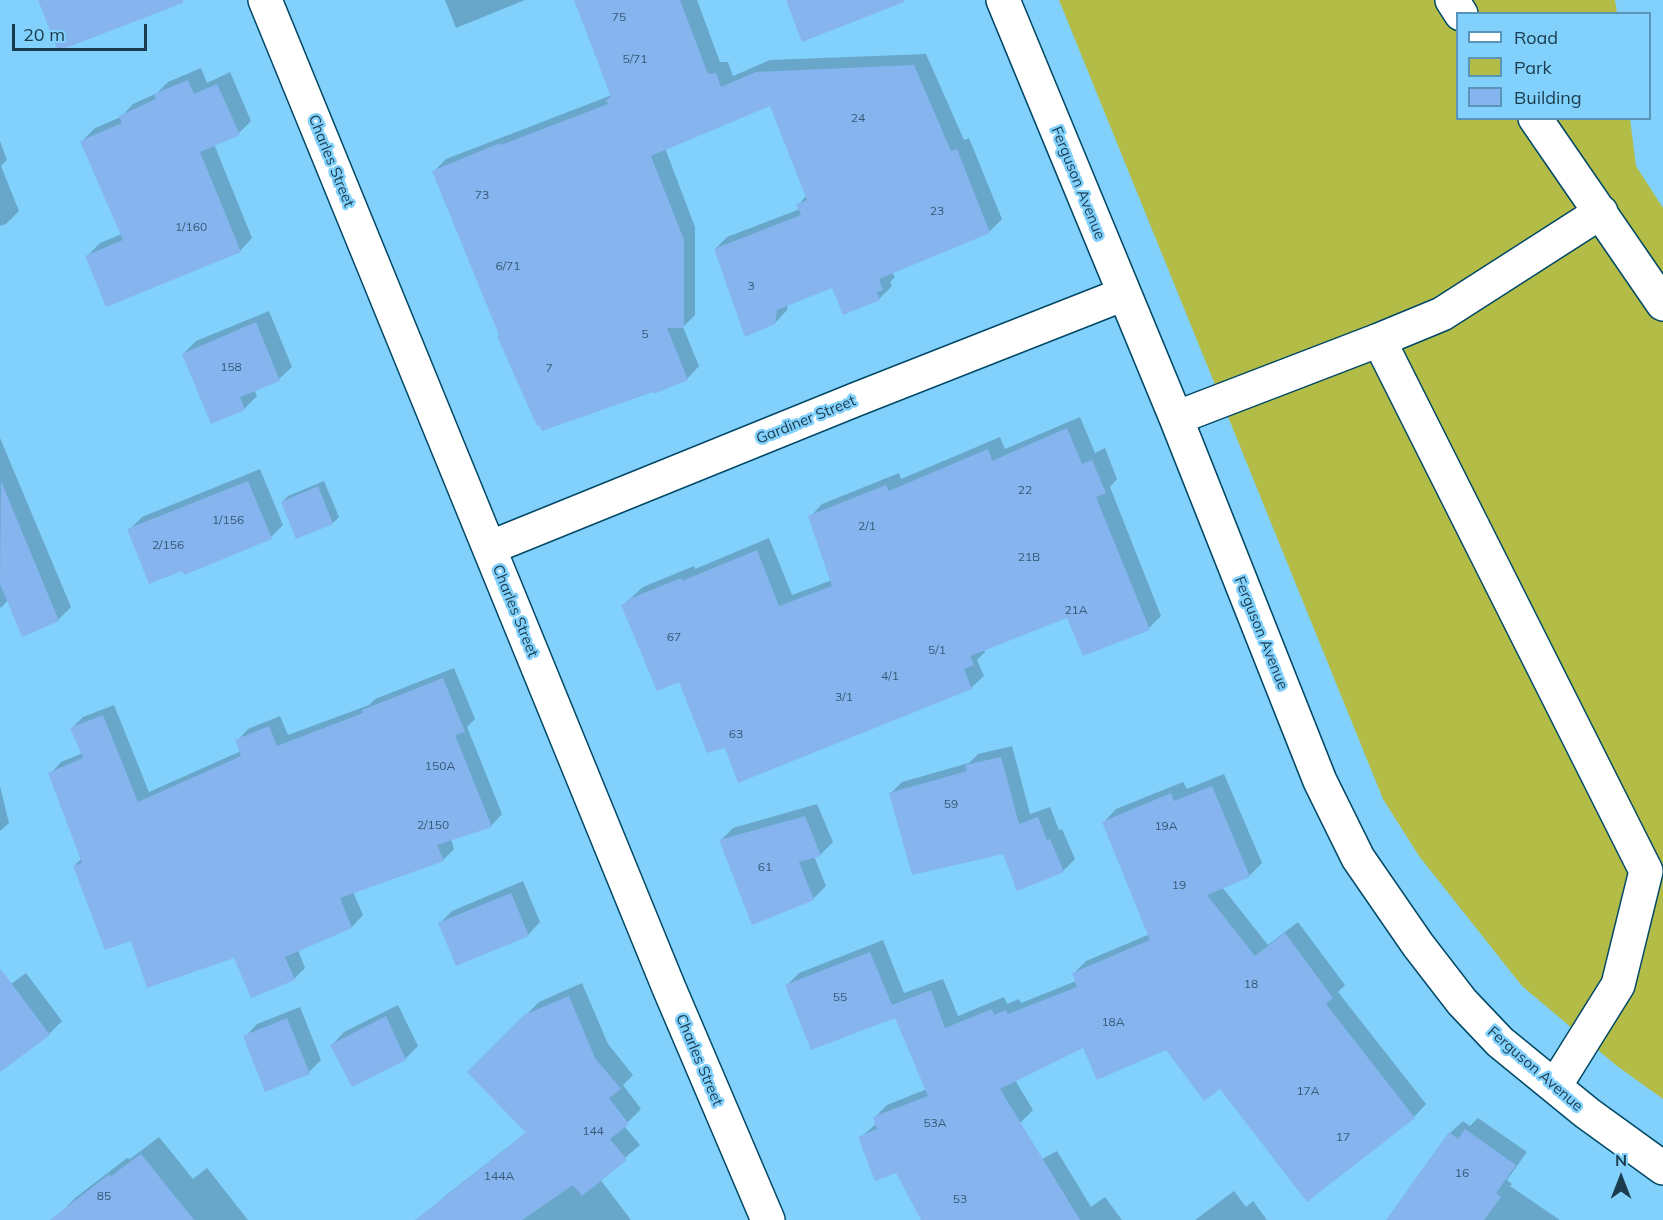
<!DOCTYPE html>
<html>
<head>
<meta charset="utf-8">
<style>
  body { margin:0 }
  #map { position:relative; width:1663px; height:1220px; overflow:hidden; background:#82d1fc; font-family:Mulish,sans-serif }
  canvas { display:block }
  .legend { position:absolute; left:1456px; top:12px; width:195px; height:108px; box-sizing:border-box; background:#82d1fc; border:2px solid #5995b6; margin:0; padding:8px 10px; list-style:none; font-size:18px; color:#1b3c4e }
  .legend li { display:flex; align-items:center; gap:12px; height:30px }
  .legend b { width:30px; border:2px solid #5995b6 }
  .north { position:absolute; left:1591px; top:1148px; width:60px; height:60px; -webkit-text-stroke:4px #82d1fc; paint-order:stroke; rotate:0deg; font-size:16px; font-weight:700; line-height:24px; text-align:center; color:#1b3c4e }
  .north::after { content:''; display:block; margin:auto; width:21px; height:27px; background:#1b3c4e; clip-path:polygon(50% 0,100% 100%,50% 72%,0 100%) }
  .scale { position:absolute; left:12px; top:24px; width:135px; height:27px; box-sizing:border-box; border:3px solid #1b3c4e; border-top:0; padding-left:8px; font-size:18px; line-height:21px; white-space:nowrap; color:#1b3c4e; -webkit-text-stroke:4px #82d1fc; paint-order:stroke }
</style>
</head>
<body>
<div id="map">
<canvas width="1663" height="1220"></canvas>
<ul class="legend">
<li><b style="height:8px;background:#fff"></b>Road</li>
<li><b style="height:16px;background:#b2bc47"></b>Park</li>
<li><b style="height:16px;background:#85b4ef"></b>Building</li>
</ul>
<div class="north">N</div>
<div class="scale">20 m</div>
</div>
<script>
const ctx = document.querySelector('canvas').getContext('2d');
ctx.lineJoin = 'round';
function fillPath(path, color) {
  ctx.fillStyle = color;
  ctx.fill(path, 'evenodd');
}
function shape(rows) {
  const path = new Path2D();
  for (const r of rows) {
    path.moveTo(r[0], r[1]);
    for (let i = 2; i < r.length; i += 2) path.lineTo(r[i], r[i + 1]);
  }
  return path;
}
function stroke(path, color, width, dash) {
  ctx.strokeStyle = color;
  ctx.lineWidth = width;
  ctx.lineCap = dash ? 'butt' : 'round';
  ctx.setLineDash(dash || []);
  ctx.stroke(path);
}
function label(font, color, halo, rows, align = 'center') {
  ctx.font = font + ' Mulish,sans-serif';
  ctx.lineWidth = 5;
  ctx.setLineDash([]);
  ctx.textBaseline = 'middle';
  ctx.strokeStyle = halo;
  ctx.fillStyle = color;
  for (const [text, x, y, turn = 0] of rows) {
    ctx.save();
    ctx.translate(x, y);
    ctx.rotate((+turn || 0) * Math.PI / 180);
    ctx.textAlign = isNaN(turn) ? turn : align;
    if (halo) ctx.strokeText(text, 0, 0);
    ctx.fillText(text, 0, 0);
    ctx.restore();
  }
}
const green = shape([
  [1059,0,1615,0,1617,13,1458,14,1458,118,1630,119,1636,166,1663,208,1663,1099,1617,1066,1522,986,1419,856,1383,799]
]);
const shadow = shape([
  [445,0,525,0,456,28],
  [576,0,697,0,720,62,728,62,733,76,770,60,926,54,964,140,969,138,1002,219,990,231,892,272,895,277,890,282,892,286,879,299,833,286,788,304,787,310,775,323,715,249,727,237,800,209,798,205,807,195,771,104,665,148,695,227,695,315,683,327,699,366,687,379,501,335,434,171,446,159,612,95],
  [201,68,207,83,230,72,251,121,239,133,214,144,252,238,240,251,87,256,100,243,122,234,82,141,95,128,121,117,133,104,157,93,168,82],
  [0,141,7,160,1,166,19,211,6,224,0,226],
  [269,311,292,367,279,379,254,390,257,396,244,409,183,354,196,341],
  [1080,417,1095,453,1105,448,1117,479,1110,487,1161,616,1149,628,1068,616,984,649,985,652,977,660,984,676,971,688,726,746,680,681,623,605,643,587,694,566,695,569,769,538,792,595,832,580,810,517,822,504,899,473,901,479,1000,437,1005,449],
  [0,438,71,607,58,620,8,600,1,608,0,606],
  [260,469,283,525,271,537,129,530,142,517],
  [324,481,339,517,333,523,282,502,288,496],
  [454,668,475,719,467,727,502,814,491,826,451,839,454,849,443,860,353,892,363,915,352,927,298,950,305,968,294,979,235,956,132,939,74,866,82,858,50,774,61,762,83,753,72,728,83,717,114,705,149,792,241,751,237,741,248,729,280,716,288,735,369,705,375,699],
  [1012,746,1030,814,1050,807,1059,830,1062,829,1075,859,1063,871,1004,852,891,793,902,782,969,763,978,754],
  [1224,774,1262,863,1249,876,1222,887,1268,945,1298,922,1345,985,1338,992,1426,1104,1414,1117,1220,1087,1167,1048,1084,1046,1015,1080,1033,1110,1021,1122,876,1179,860,1138,877,1123,875,1117,887,1105,927,1089,896,1016,787,985,799,973,883,940,904,993,943,979,958,1016,1004,997,1007,1004,1019,999,1021,1003,1076,981,1073,974,1086,961,1150,934,1104,822,1116,809,1183,782,1187,789],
  [0,786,9,823,0,831],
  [817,804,833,842,820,855,814,856,826,886,813,899,721,840,733,828],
  [523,881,540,922,528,935,439,924,452,911],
  [26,973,62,1021,49,1034,12,1062,0,1047,0,992],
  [582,983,608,1044,633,1075,623,1085,641,1109,624,1126,640,1145,600,1179,631,1220,438,1220,431,1209,445,1196,527,1132,469,1072,539,1002],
  [398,1005,418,1046,405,1059,332,1045,344,1032],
  [300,1007,321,1060,309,1072,245,1037,257,1024],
  [1478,1118,1527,1152,1507,1180,1512,1184,1510,1186,1560,1220,1387,1220,1450,1133,1463,1121,1470,1126],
  [159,1137,193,1179,207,1168,248,1220,61,1220,58,1216,75,1198,127,1158,130,1159],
  [1057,1151,1091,1207,1105,1197,1122,1220,929,1220],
  [1234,1191,1246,1207,1253,1201,1267,1220,1195,1220]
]);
const building = shape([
  [38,0,183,0,183,3,58,51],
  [574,0,680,0,708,74,716,73,721,87,756,72,914,65,951,151,957,149,990,233,879,279,883,290,877,292,880,300,843,315,832,288,777,310,775,324,745,337,714,249,801,215,796,204,807,200,770,106,651,156,684,240,684,328,667,328,688,380,654,394,653,392,542,431,539,425,537,426,497,336,499,335,432,171,500,143,501,145,608,104,606,100,611,97],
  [786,0,904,0,904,2,802,42],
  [188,80,194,94,217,84,240,135,200,152,241,252,106,307,85,256,123,240,80,141,122,123,119,116,156,99,154,94],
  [256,322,280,381,240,397,245,410,211,424,182,354],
  [1067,428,1082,464,1092,460,1106,493,1096,497,1150,630,1083,656,1067,618,970,656,974,665,964,669,972,689,738,783,725,748,707,753,679,682,657,691,621,605,629,601,629,599,681,578,682,581,757,550,779,606,832,586,808,516,886,485,889,491,988,449,992,461],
  [1,481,59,621,22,637,0,584],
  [248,481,272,539,184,575,182,571,149,584,127,529],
  [318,486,333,524,296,539,281,502],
  [443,678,465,732,455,735,492,827,437,845,444,861,340,898,352,928,285,957,295,980,251,998,234,958,147,988,131,941,105,950,73,866,82,863,48,773,83,758,70,728,103,715,138,802,241,756,235,740,269,726,277,746,363,713,362,710],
  [1001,757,1019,824,1038,817,1047,840,1050,839,1064,872,1017,891,1003,854,912,875,889,793,967,771,965,765],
  [1212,786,1250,877,1207,895,1255,956,1285,933,1333,998,1326,1004,1415,1118,1307,1202,1220,1089,1204,1101,1166,1050,1097,1080,1083,1048,1000,1089,1080,1220,921,1220,896,1173,875,1181,858,1137,877,1129,873,1117,928,1096,895,1018,811,1050,785,985,870,952,892,1005,931,990,945,1028,992,1009,994,1015,1006,1010,1008,1014,1077,987,1072,973,1150,940,1102,822,1171,793,1174,801],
  [805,816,821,856,799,862,814,900,752,925,719,840],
  [511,893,529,936,456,966,438,923],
  [0,968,50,1035,0,1072],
  [569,996,595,1058,621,1089,609,1098,629,1124,610,1139,627,1160,582,1196,573,1185,522,1220,415,1220,526,1133,467,1072,524,1015],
  [386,1016,406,1060,352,1087,330,1045],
  [287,1018,310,1074,265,1092,243,1036],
  [1465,1129,1516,1165,1496,1193,1501,1197,1484,1220,1386,1220,1449,1132,1458,1139],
  [141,1154,194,1220,50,1220,108,1175,111,1176]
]);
const minor = shape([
  [265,0,669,988,768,1220],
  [1003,0,1176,418,1320,781,1358,858,1418,945,1462,1002,1500,1042,1587,1113,1663,1168],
  [1452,0,1461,14],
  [1535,118,1663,304],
  [1379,340,1442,314,1601,212],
  [1176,418,1379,340,1646,871,1618,985,1555,1086],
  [489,548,857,399,1124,294]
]);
const numberNames = [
  ["75",619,17],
  ["5/71",635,59],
  ["24",858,118],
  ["73",482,195],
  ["23",937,211],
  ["1/160",191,227],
  ["6/71",508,266],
  ["3",751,286],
  ["5",645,334],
  ["158",231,367],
  ["7",549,368],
  ["22",1025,490],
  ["1/156",228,520],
  ["2/1",867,526],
  ["2/156",168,545],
  ["21B",1029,557],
  ["21A",1076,610],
  ["67",674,637],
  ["5/1",937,650],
  ["4/1",890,676],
  ["3/1",844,697],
  ["63",736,734],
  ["150A",440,766],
  ["59",951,804],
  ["2/150",433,825],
  ["19A",1166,826],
  ["61",765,867],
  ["19",1179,885],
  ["18",1251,984],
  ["55",840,997],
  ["18A",1113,1022],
  ["17A",1308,1091],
  ["53A",935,1123],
  ["144",593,1131],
  ["17",1343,1137],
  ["16",1462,1173],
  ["144A",499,1176],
  ["85",104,1196],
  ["53",960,1199]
];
const streetNames = [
  ["Charles Street",331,161,68],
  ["Ferguson Avenue",1078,183,68],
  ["Gardiner Street",806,420,-22],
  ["Charles Street",515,611,68],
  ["Ferguson Avenue",1261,633,68],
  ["Charles Street",699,1060,67],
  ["Ferguson Avenue",1535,1069,41]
];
fillPath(green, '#b2bc47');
fillPath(shadow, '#0003');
fillPath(building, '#85b4ef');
stroke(minor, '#004865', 36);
stroke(minor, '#fff', 33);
label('12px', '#365a76', null, numberNames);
label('15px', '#1b3c4e', '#82d1fc', streetNames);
</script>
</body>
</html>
